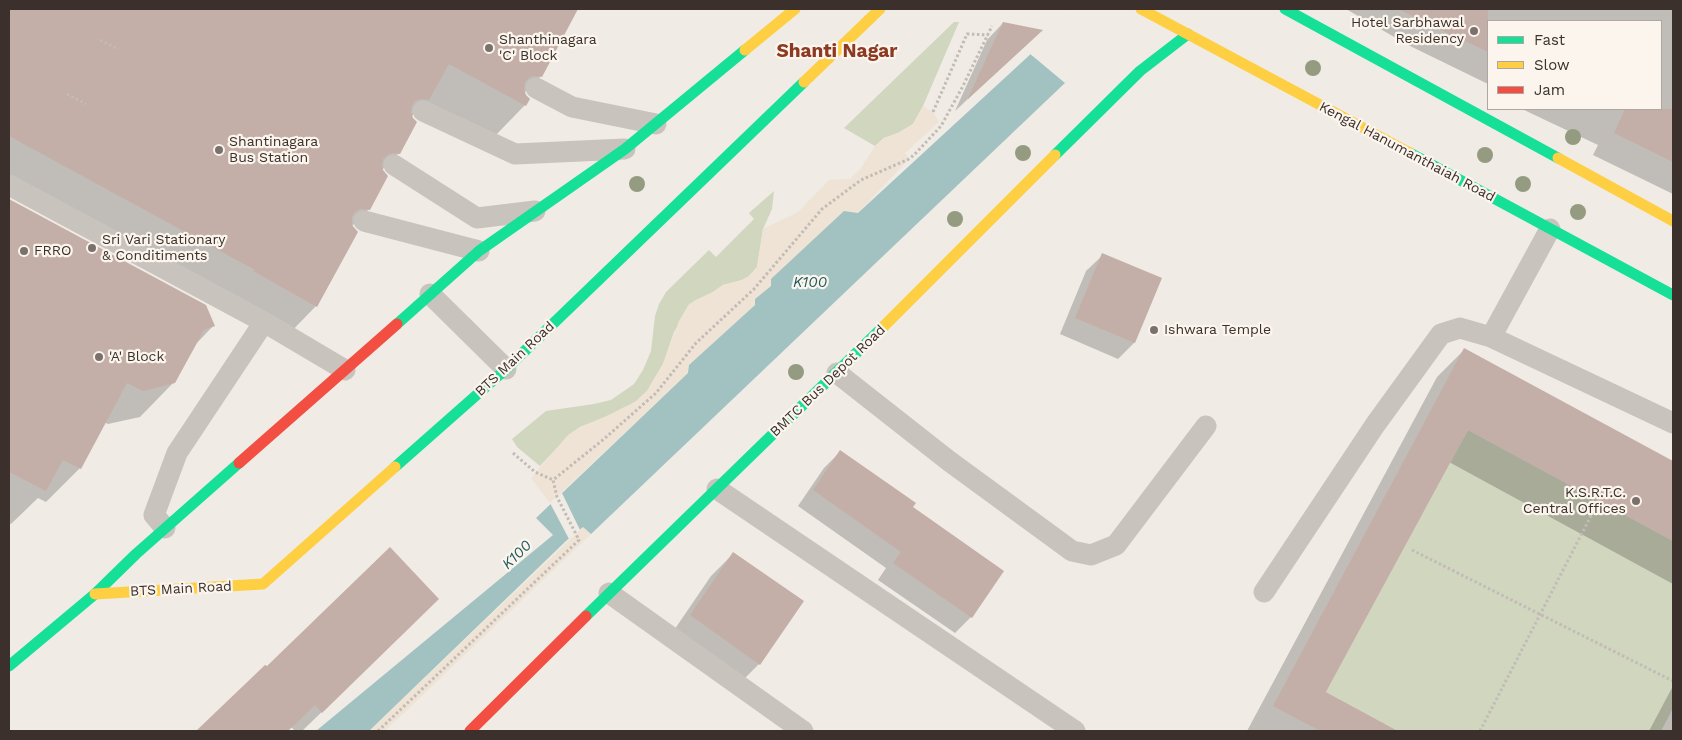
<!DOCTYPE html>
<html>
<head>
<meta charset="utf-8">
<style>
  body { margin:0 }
  #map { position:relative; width:1682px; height:740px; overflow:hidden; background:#f0ebe5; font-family:"Work Sans",sans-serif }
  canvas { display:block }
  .frame { position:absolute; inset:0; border:10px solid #3b302b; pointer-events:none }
  .legend { position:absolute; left:1487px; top:20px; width:175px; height:90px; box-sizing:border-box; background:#fbf5ee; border:1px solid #aea6a0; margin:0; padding:6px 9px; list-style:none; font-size:15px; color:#3b302b }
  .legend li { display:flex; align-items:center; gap:10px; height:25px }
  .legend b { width:25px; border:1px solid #aea6a0 }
</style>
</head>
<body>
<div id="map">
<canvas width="1682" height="740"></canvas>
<div class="frame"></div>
<ul class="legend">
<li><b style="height:6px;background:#16e098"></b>Fast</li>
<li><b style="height:6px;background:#ffcf43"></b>Slow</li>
<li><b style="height:6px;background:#f24e42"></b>Jam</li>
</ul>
</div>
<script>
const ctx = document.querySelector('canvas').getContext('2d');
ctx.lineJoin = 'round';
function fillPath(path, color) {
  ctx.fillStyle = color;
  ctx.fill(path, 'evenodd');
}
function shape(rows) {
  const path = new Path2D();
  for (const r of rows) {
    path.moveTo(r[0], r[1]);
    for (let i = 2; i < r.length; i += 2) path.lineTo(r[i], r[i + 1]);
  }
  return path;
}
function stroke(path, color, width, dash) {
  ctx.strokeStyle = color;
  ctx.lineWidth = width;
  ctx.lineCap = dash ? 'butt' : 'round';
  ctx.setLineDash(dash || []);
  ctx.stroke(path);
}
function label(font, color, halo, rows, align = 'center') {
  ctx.font = font + ' "Work Sans",sans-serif';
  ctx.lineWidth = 4.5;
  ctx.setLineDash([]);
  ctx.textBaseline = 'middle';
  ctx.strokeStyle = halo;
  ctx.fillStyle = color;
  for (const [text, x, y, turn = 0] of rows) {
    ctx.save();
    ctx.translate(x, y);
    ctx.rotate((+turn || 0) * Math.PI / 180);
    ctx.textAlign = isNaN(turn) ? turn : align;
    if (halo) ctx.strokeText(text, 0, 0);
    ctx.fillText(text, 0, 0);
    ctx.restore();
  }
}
const green = shape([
  [954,22,959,22,923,106,913,124,898,133,884,138,875,146,844,128],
  [774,191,772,209,763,229,757,267,749,276,742,280,723,285,713,292,694,301,674,332,663,364,647,391,635,402,605,417,580,427,569,435,540,466,517,447,512,439,546,411,594,404,611,400,634,384,643,370,651,351,655,316,659,304,666,292,709,250,716,257,754,219,749,213],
  [1468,430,1673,541,1673,708,1661,731,1398,731,1326,692]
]);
const plaza = shape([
  [923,106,933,112,939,122,905,153,909,159,858,213,844,211,771,286,755,299,755,305,689,365,688,373,550,503,531,478,568,435,580,427,605,417,635,402,647,391,663,364,679,321,689,304,713,292,723,285,742,280,750,276,757,267,763,229,798,212,829,180,850,179,861,168,875,146,884,138,898,133,913,124],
  [583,527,591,534,385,731,369,731]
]);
const water = shape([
  [1034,51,1087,62,591,534,583,527,566,541,369,731,316,731,553,535,536,518,688,373,689,365,755,305,755,299,771,286,771,279,844,211,858,213]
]);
const pier = shape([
  [1075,9,1152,9,1065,83,1029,53,1047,33],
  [562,493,580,530,569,539,550,503]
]);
const shadow = shape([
  [9,9,577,9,541,76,524,93,525,105,492,139,425,103,411,117,399,153,381,171,369,209,352,226,316,306,283,340,9,188],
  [1346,9,1673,9,1673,194,1593,155,1598,145,1522,109,1661,109,1661,21,1488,21,1488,84,1408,45],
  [1003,23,1025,46,955,111,987,40],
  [9,200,206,306,213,326,196,344,174,382,140,417,108,424,104,422,80,468,46,502,38,498,11,524,9,523],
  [1103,255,1161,279,1134,343,1118,359,1060,334,1086,271],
  [1465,349,1673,462,1673,584,1449,462,1325,693,1396,731,1247,731,1437,377],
  [840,452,911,508,971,617,955,633,878,580,886,568,798,506,824,468],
  [733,554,803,602,759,664,736,687,668,639,711,576],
  [415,622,302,731,295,731,291,727,287,731,198,731,265,666,267,668],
  [1673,686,1673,731,1649,731]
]);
const building = shape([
  [9,9,578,9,542,77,535,76,530,77,525,82,524,89,526,95,530,99,526,106,449,64,429,100,422,99,415,101,412,106,411,112,413,118,417,122,400,154,394,153,389,154,383,159,382,165,383,170,388,176,370,210,360,209,355,212,352,217,352,225,358,232,317,307,253,271,255,270,9,136],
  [1398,9,1488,9,1488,52],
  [1003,22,1043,30,968,99,968,98],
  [1625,109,1673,109,1673,162,1614,133],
  [9,199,206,305,215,326,204,330,175,383,143,391,127,383,81,469,63,460,46,491,9,472],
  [1102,253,1162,278,1135,343,1075,318],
  [1464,348,1673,461,1673,541,1468,430,1326,692,1398,731,1320,731,1273,706],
  [840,450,916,503,913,507,1004,571,972,618,893,563,901,552,813,490],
  [390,547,439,599,322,713,315,705,288,731,196,731,265,665,267,666],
  [733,552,804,601,760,665,690,615]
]);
const path = shape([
  [100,40,118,49],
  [67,94,86,104],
  [933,112,967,34,988,35],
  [513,453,535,472,553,480],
  [1412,550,1673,681],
  [378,731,579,540,557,497,553,480,604,439,656,393,696,343,754,289,822,209,861,180,909,159,916,153,941,126,963,86,992,26],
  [1480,731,1594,510]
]);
const lane = shape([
  [536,88,572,107,656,124],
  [423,111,515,154,625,149],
  [394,165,477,218,535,211],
  [9,185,264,322,345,370],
  [364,221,479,251],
  [430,294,506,369],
  [1491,337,1673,423],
  [837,373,949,461,1072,551,1091,555,1116,545,1206,426],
  [717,489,1075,731],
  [165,528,154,515,177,453,264,322],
  [1264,592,1375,425,1441,334,1460,328,1491,337,1550,229],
  [609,593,803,731]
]);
const fast = shape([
  [1285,9,1558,158],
  [1410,153,1673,295],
  [1055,155,1140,71,1188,34],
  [397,324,479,251,625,149,745,50],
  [395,467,506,369,804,82],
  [586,616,884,326],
  [9,666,95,594,136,554,239,463]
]);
const slow = shape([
  [1141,9,1410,153],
  [745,50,795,9],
  [804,82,880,9],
  [1558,158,1673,221],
  [884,326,1055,155],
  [95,594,263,584,395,467]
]);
const jam = shape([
  [239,463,397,324],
  [470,731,586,616]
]);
const trees = [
  [1313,68],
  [1573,137],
  [1023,153],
  [1485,155],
  [637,184],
  [1523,184],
  [1578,212],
  [955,219],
  [796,372]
];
const markers = [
  [1474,31,5,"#7a716c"],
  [489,48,5,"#7a716c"],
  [219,150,5,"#7a716c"],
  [92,248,5,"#7a716c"],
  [24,251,5,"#7a716c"],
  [1154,330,5,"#7a716c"],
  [99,357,5,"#7a716c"],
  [1636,501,5,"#7a716c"]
];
const poiNames = [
  ["Hotel Sarbhawal",1464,23,"right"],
  ["Residency",1464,39,"right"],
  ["Shanthinagara",499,40],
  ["'C' Block",499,56],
  ["Shantinagara",229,142],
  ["Bus Station",229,158],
  ["Sri Vari Stationary",102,240],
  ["& Conditiments",102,256],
  ["FRRO",34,251],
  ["Ishwara Temple",1164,330],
  ["'A' Block",109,357],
  ["K.S.R.T.C.",1626,493,"right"],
  ["Central Offices",1626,509,"right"]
];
const streetNames = [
  ["Kengal Hanumanthaiah Road",1407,152,28],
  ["BTS Main Road",515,359,-43],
  ["BMTC Bus Depot Road",828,381,-44],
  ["BTS Main Road",181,589,-3]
];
const waterNames = [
  ["K100",810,283],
  ["K100",517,555,-44]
];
const districtNames = [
  ["Shanti Nagar",837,51]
];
fillPath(green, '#d1d6bf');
fillPath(plaza, '#eee3d5');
fillPath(water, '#a1c2c1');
fillPath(pier, '#f0ebe5');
fillPath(shadow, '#0003');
fillPath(building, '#c3afa7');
stroke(path, '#c2bbb6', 3, [2.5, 2.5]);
stroke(lane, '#c9c3be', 21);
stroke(fast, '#16e098', 11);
stroke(slow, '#ffcf43', 11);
stroke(jam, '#f24e42', 11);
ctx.fillStyle = '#959b80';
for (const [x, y] of trees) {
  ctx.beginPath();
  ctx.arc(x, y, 8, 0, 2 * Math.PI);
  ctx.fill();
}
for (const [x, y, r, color] of markers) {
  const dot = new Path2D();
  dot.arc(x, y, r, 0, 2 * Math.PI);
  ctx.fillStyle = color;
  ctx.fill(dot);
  stroke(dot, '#fbf5ee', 2);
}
label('14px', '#3b302b', '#fbf5ee', poiNames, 'left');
label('14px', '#3b302b', '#fbf5ee', streetNames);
label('italic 15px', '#1f5a5e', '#fbf5ee', waterNames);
label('bold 19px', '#8c3b22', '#fbf5ee', districtNames);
</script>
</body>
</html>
